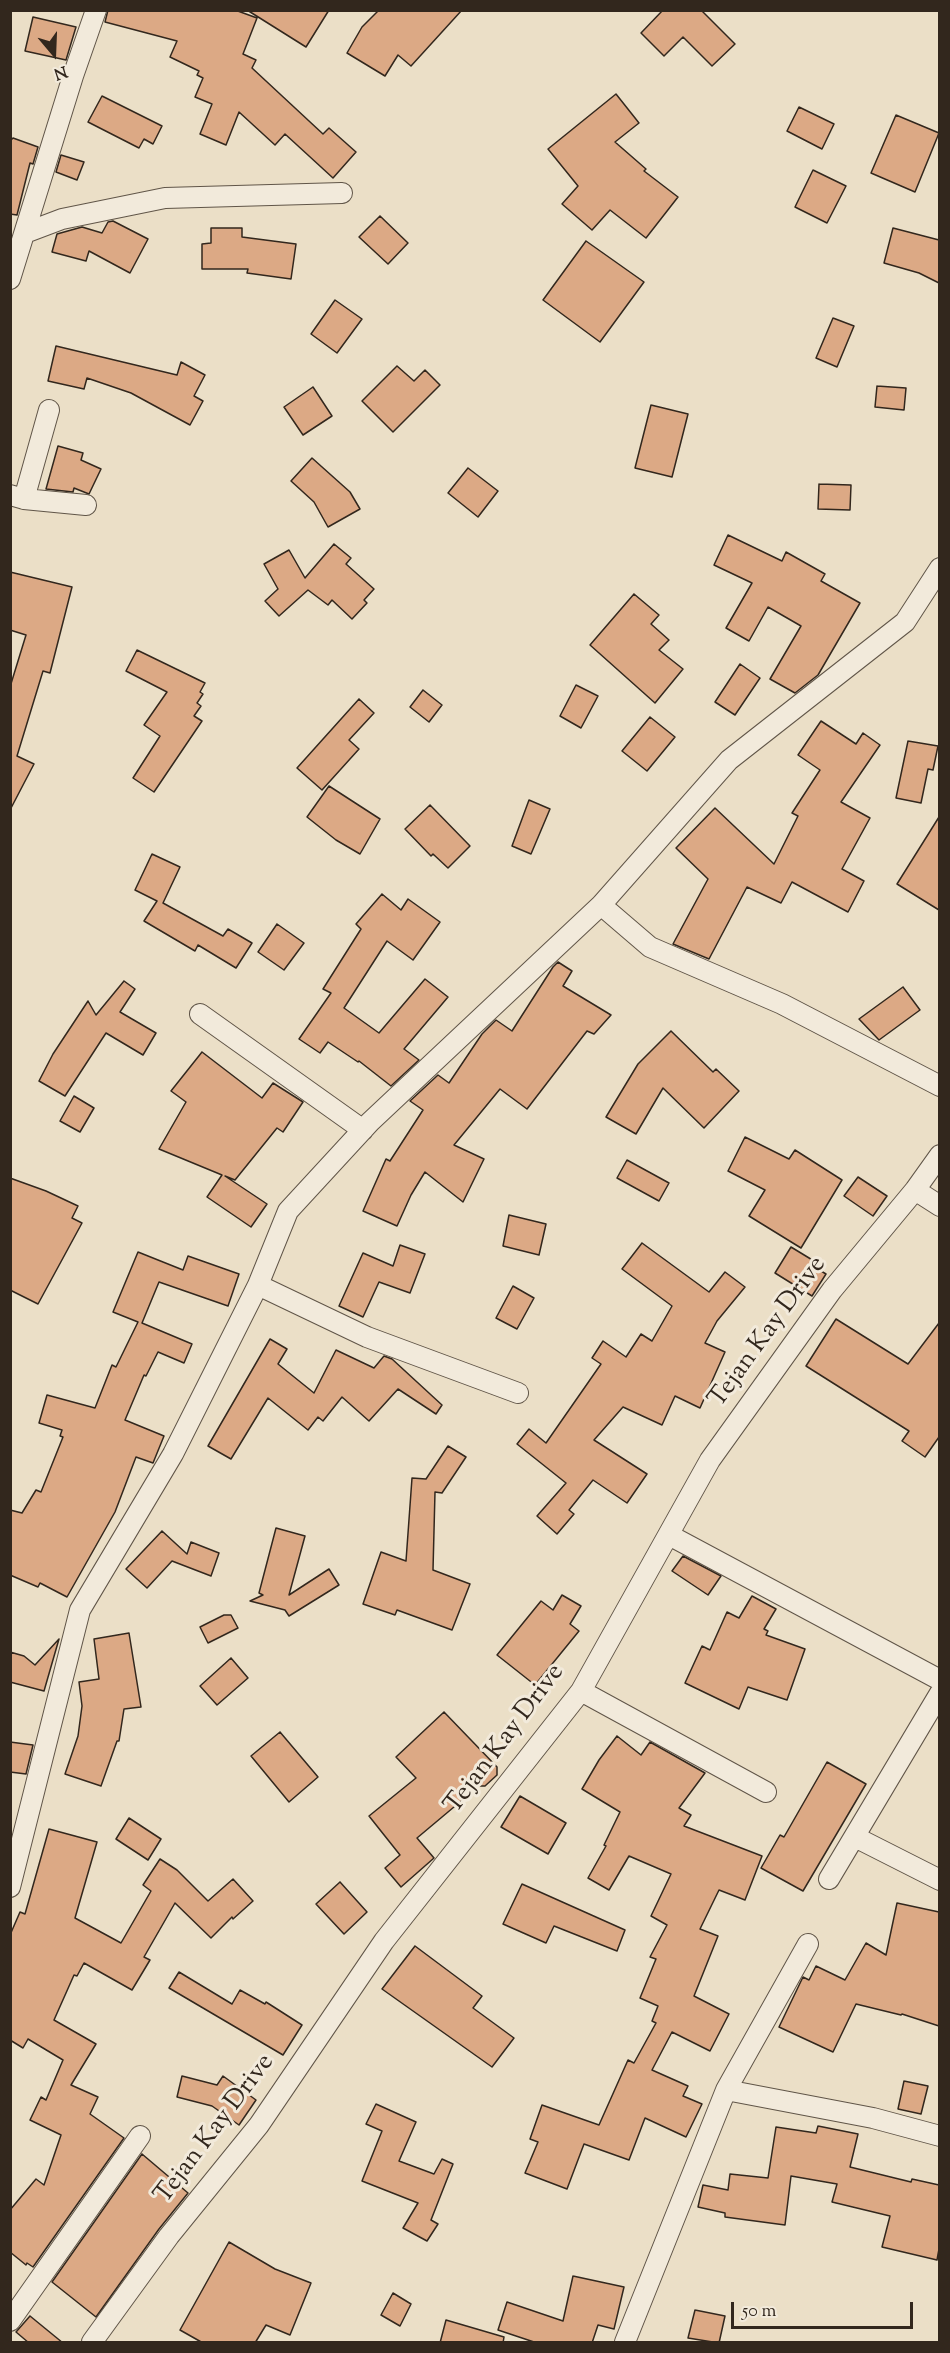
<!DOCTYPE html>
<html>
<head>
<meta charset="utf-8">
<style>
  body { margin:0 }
  #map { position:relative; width:950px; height:2353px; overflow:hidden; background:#ebdfc7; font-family:"Sorts Mill Goudy",serif }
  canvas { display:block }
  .frame { position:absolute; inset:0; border:12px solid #32271d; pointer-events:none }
  .north { position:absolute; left:24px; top:24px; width:60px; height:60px; -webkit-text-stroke:4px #f2eadb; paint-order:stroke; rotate:161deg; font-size:16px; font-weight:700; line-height:24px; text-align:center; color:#32271d }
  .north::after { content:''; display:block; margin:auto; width:21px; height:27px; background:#32271d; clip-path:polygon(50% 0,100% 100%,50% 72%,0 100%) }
  .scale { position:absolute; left:731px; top:2302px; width:182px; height:27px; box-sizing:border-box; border:3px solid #32271d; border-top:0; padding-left:8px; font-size:18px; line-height:21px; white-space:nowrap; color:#32271d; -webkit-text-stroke:4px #f2eadb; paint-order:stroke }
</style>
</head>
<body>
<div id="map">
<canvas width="950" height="2353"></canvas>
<div class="frame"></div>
<div class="north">N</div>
<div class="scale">50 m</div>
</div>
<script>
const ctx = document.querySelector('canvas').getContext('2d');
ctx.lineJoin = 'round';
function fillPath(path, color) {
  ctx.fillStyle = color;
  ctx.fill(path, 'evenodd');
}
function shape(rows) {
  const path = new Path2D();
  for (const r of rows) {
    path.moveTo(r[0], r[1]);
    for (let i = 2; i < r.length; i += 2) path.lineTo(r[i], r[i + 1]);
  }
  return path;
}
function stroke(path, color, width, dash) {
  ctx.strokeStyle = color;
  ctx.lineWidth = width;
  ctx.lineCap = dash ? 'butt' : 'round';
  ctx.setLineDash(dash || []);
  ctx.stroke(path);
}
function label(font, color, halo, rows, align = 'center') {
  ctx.font = font + ' "Sorts Mill Goudy",serif';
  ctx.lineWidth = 6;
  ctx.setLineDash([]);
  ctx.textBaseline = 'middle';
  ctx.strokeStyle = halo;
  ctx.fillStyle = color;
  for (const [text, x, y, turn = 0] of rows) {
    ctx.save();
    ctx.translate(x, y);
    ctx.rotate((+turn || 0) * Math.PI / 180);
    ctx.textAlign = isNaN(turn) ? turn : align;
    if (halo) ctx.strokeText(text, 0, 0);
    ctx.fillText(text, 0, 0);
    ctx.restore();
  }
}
const building = shape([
  [108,10,235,10,257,18,243,54,256,60,252,68,323,134,329,128,356,152,333,178,285,134,275,145,239,112,226,145,200,134,212,104,195,97,203,78,197,75,199,71,170,57,177,41,105,22,108,10],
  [247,10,329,10,306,47,247,10],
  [379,10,462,10,411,66,398,55,385,76,347,53,362,27,379,10],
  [663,10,701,10,735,44,712,66,683,37,664,56,641,33,663,10],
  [33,17,76,27,66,60,25,51,33,17],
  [616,94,639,123,615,142,646,169,644,171,678,197,646,238,610,210,592,230,562,204,578,186,548,149,616,94],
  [102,96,162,126,153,144,144,139,139,148,88,122,102,96],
  [799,107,834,124,822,149,787,131,799,107],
  [896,115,939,133,915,192,871,173,896,115],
  [13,138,38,147,33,164,30,163,17,215,10,214,10,141,13,138],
  [61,155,84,162,77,180,56,172,61,155],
  [813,170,846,186,827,223,795,207,813,170],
  [380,216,408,243,388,264,359,237,380,216],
  [113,221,148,239,130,273,89,251,86,261,52,252,57,234,82,227,102,233,108,222,113,221],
  [211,228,242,228,242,237,296,244,291,279,247,273,248,269,202,269,202,244,211,243,211,228],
  [893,228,939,240,939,283,919,273,884,263,893,228],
  [586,241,644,282,600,342,543,300,586,241],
  [335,300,362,319,337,353,311,334,335,300],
  [833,318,854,326,837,367,816,358,833,318],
  [56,346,177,375,181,362,205,375,194,396,203,401,190,425,131,393,87,378,84,389,48,381,56,346],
  [397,366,414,381,425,370,440,385,393,432,362,401,397,366],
  [877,386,906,388,904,410,875,407,877,386],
  [313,387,332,416,303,435,284,407,313,387],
  [651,405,688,414,672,477,635,468,651,405],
  [58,446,83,453,81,460,101,469,89,494,74,488,73,492,46,489,58,446],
  [312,458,350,492,360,509,328,527,314,502,291,481,312,458],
  [468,468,498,491,478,517,448,493,468,468],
  [819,484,851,485,850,510,818,509,819,484],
  [728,535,782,561,786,552,825,574,821,581,860,603,818,675,795,693,770,679,801,626,768,607,749,641,726,628,752,583,714,565,728,535],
  [334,544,351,558,346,564,374,589,364,600,367,603,352,619,332,600,328,605,308,590,279,616,265,601,278,589,264,564,289,550,305,578,334,544],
  [10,572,72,587,50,673,43,671,17,756,34,764,10,810,10,687,26,635,10,630,10,572],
  [634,594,659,615,651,624,669,640,659,650,683,669,655,703,590,645,634,594],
  [137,650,205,683,200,692,203,694,197,703,201,706,194,716,202,721,154,792,133,778,160,736,144,725,167,692,126,671,137,650],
  [740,664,760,678,735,715,715,702,740,664],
  [576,685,598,696,581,728,560,716,576,685],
  [423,690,442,705,429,722,410,707,423,690],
  [359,699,374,713,349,740,359,749,322,790,297,768,359,699],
  [650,717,675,737,647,771,622,751,650,717],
  [821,721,856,744,863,733,880,745,841,802,870,818,842,869,864,881,848,912,792,882,781,903,747,887,709,959,673,944,708,879,676,848,715,808,774,864,798,816,792,813,820,770,798,755,821,721],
  [908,741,938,746,933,770,928,769,921,803,896,798,908,741],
  [329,786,380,819,360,854,336,840,307,817,329,786],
  [529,800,550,809,531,854,512,846,529,800],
  [430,805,470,846,448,868,433,854,431,856,405,829,430,805],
  [939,817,939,910,897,884,939,817],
  [152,854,180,867,163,903,223,936,228,929,252,943,236,968,198,945,195,951,144,921,157,901,135,890,152,854],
  [382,894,401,910,408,899,440,922,413,960,387,941,344,1008,379,1033,425,979,448,997,404,1049,419,1060,391,1086,359,1061,358,1062,328,1042,320,1053,299,1039,331,993,323,989,361,929,356,924,382,894],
  [277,924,304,943,284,970,258,952,277,924],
  [558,962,572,971,563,986,611,1015,594,1034,587,1031,527,1109,500,1089,454,1145,484,1159,463,1202,425,1172,411,1195,397,1226,363,1211,386,1159,390,1161,423,1110,410,1101,438,1075,449,1083,482,1034,496,1020,512,1031,553,967,558,962],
  [124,981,135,989,120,1012,156,1033,143,1055,106,1033,65,1096,39,1081,53,1054,88,1001,96,1015,124,981],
  [903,987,920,1010,879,1040,859,1019,903,987],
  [671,1031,713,1072,716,1069,739,1091,704,1128,663,1088,636,1134,606,1117,638,1064,671,1031],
  [202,1052,262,1098,273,1083,303,1102,283,1132,277,1128,235,1180,225,1176,267,1204,251,1227,207,1197,222,1175,159,1149,186,1102,171,1091,202,1052],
  [74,1096,94,1108,80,1132,60,1121,74,1096],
  [745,1137,789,1159,795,1150,842,1180,801,1248,749,1216,765,1190,728,1171,745,1137],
  [627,1160,669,1183,659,1201,617,1178,627,1160],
  [858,1177,887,1196,873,1216,844,1196,858,1177],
  [10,1178,46,1191,78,1206,72,1218,82,1223,38,1304,10,1290,10,1178],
  [509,1215,546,1224,539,1255,503,1246,509,1215],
  [642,1243,709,1292,725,1272,745,1287,717,1321,705,1343,725,1352,700,1408,675,1396,662,1425,623,1407,594,1440,647,1474,627,1503,593,1480,569,1510,574,1514,557,1534,537,1516,566,1483,517,1444,529,1429,546,1443,601,1364,592,1358,603,1341,626,1357,641,1334,652,1341,672,1306,622,1269,642,1243],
  [400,1245,425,1254,410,1293,379,1282,363,1317,339,1306,363,1253,393,1266,400,1245],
  [791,1247,814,1261,811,1265,826,1274,812,1296,775,1273,791,1247],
  [138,1252,183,1270,188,1256,239,1274,228,1306,159,1282,142,1323,192,1344,184,1363,158,1352,146,1376,144,1375,125,1420,164,1436,153,1463,136,1457,115,1512,67,1597,40,1583,38,1587,10,1575,10,1510,22,1513,36,1490,41,1492,63,1437,60,1436,62,1430,39,1423,47,1395,95,1408,112,1365,116,1367,138,1322,113,1312,138,1252],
  [513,1286,534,1298,517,1329,496,1318,513,1286],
  [836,1319,908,1364,939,1323,939,1437,925,1457,902,1441,909,1431,806,1366,836,1319],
  [270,1339,287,1349,278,1364,314,1393,336,1350,374,1368,384,1356,392,1359,442,1405,436,1414,398,1389,369,1421,342,1397,323,1421,318,1417,308,1430,268,1398,231,1459,208,1446,270,1339],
  [448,1446,466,1457,442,1493,435,1492,433,1570,470,1584,452,1630,397,1610,395,1615,363,1604,381,1552,406,1561,412,1478,426,1479,448,1446],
  [276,1528,305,1536,289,1595,329,1569,339,1585,289,1616,285,1610,250,1601,263,1595,259,1593,276,1528],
  [162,1531,187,1554,191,1542,219,1553,211,1576,172,1561,147,1588,126,1569,162,1531],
  [683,1556,721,1576,708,1595,672,1571,683,1556],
  [562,1595,581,1606,570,1624,579,1631,535,1685,497,1655,541,1601,553,1610,562,1595],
  [752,1596,776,1609,764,1629,768,1631,766,1635,805,1649,787,1700,748,1687,739,1709,685,1683,702,1646,710,1650,727,1612,739,1618,752,1596],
  [224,1615,231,1615,238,1628,208,1643,200,1627,224,1615],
  [129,1633,141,1707,124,1709,119,1741,117,1741,101,1786,65,1774,78,1736,82,1706,79,1682,99,1679,94,1639,129,1633],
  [59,1639,44,1691,10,1682,10,1652,24,1656,35,1665,59,1639],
  [231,1658,248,1678,217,1705,200,1686,231,1658],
  [444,1712,497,1767,497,1775,485,1786,479,1786,417,1838,434,1858,401,1887,385,1868,400,1855,369,1816,416,1778,396,1757,444,1712],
  [280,1732,318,1777,289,1802,251,1756,280,1732],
  [617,1736,641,1755,650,1742,705,1773,679,1808,691,1815,684,1826,762,1856,745,1900,719,1890,700,1929,718,1936,694,1996,729,2014,710,2051,672,2032,652,2070,688,2086,683,2096,702,2104,686,2137,645,2118,629,2160,584,2144,567,2189,525,2173,538,2142,530,2139,542,2105,599,2125,628,2060,634,2063,656,2023,652,2021,658,2006,640,1998,656,1959,650,1957,667,1925,651,1916,671,1874,629,1856,609,1890,588,1878,606,1846,604,1845,620,1812,582,1789,599,1760,617,1736],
  [10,1742,33,1745,26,1774,10,1772,10,1742],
  [827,1762,866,1784,803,1891,761,1868,780,1835,784,1837,827,1762],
  [520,1796,566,1823,548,1854,501,1827,520,1796],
  [129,1818,161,1839,148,1860,116,1839,129,1818],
  [49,1829,97,1842,75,1918,121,1943,151,1891,143,1885,160,1859,177,1870,208,1901,233,1879,253,1901,233,1919,232,1917,211,1938,175,1903,144,1957,150,1960,132,1990,84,1963,77,1976,74,1975,54,2020,96,2044,71,2085,98,2097,90,2114,124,2138,33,2267,27,2263,26,2265,10,2252,10,2210,36,2179,44,2185,61,2135,30,2120,41,2097,46,2100,63,2060,28,2039,23,2048,10,2040,10,1935,20,1912,25,1914,49,1829],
  [340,1882,367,1912,344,1934,316,1904,340,1882],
  [522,1884,625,1930,617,1951,554,1926,546,1943,503,1924,522,1884],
  [897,1903,939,1912,939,2026,902,2014,901,2015,856,2004,833,2052,779,2027,803,1977,809,1980,816,1966,845,1980,866,1943,886,1955,897,1903],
  [415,1946,482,1996,473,2008,514,2038,492,2067,382,1989,415,1946],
  [179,1972,232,2004,240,1990,265,2004,266,2002,302,2025,283,2055,169,1988,179,1972],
  [182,2076,217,2085,223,2076,256,2100,239,2125,212,2106,177,2097,182,2076],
  [904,2081,928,2086,921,2114,898,2109,904,2081],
  [376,2104,416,2122,399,2161,434,2174,442,2159,453,2164,431,2220,438,2224,427,2241,403,2228,418,2203,362,2181,382,2131,366,2124,376,2104],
  [818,2126,858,2134,850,2167,911,2182,912,2179,939,2185,939,2249,937,2260,882,2247,890,2216,832,2202,837,2184,791,2176,785,2225,725,2217,725,2213,698,2207,703,2185,728,2190,730,2174,768,2178,776,2127,816,2133,818,2126],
  [142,2154,188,2193,159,2229,96,2317,52,2282,142,2154],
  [229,2242,275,2269,311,2283,290,2335,266,2325,255,2343,203,2343,180,2330,229,2242],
  [573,2276,624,2287,614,2329,598,2325,592,2343,537,2343,498,2330,507,2302,563,2321,573,2276],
  [393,2293,411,2304,400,2326,381,2315,393,2293],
  [695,2310,725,2316,719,2343,688,2338,695,2310],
  [30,2316,63,2343,29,2343,16,2332,30,2316],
  [446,2320,504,2337,503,2343,440,2343,446,2320]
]);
const street = shape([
  [25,233,62,219,165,198,342,193],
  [10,279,73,76,96,10],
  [10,495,24,499,86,505],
  [24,499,49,410],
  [601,905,650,947,782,1004,940,1086],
  [200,1014,363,1130],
  [915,1190,940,1206],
  [258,1285,367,1337,518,1393],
  [669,1535,940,1680],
  [581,1691,766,1792],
  [855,1837,940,1880],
  [829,1879,940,1693],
  [10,1887,80,1610,173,1454,258,1285,288,1211,370,1122,601,905,729,760,905,622,940,568],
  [726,2090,808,1944],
  [10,2321,140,2136],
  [92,2342,169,2236,259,2125,384,1941,581,1691,710,1460,832,1290,915,1190,940,1155],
  [625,2342,726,2090,873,2118,940,2136]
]);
const streetNames = [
  ["Tejan Kay Drive",769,1333,-54],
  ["Tejan Kay Drive",506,1740,-53],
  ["Tejan Kay Drive",216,2130,-53]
];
fillPath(building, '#dca985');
stroke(building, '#32271d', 1.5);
stroke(street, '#605548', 22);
stroke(street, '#f2eadb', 20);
label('26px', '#32271d', '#f2eadb', streetNames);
</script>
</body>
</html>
